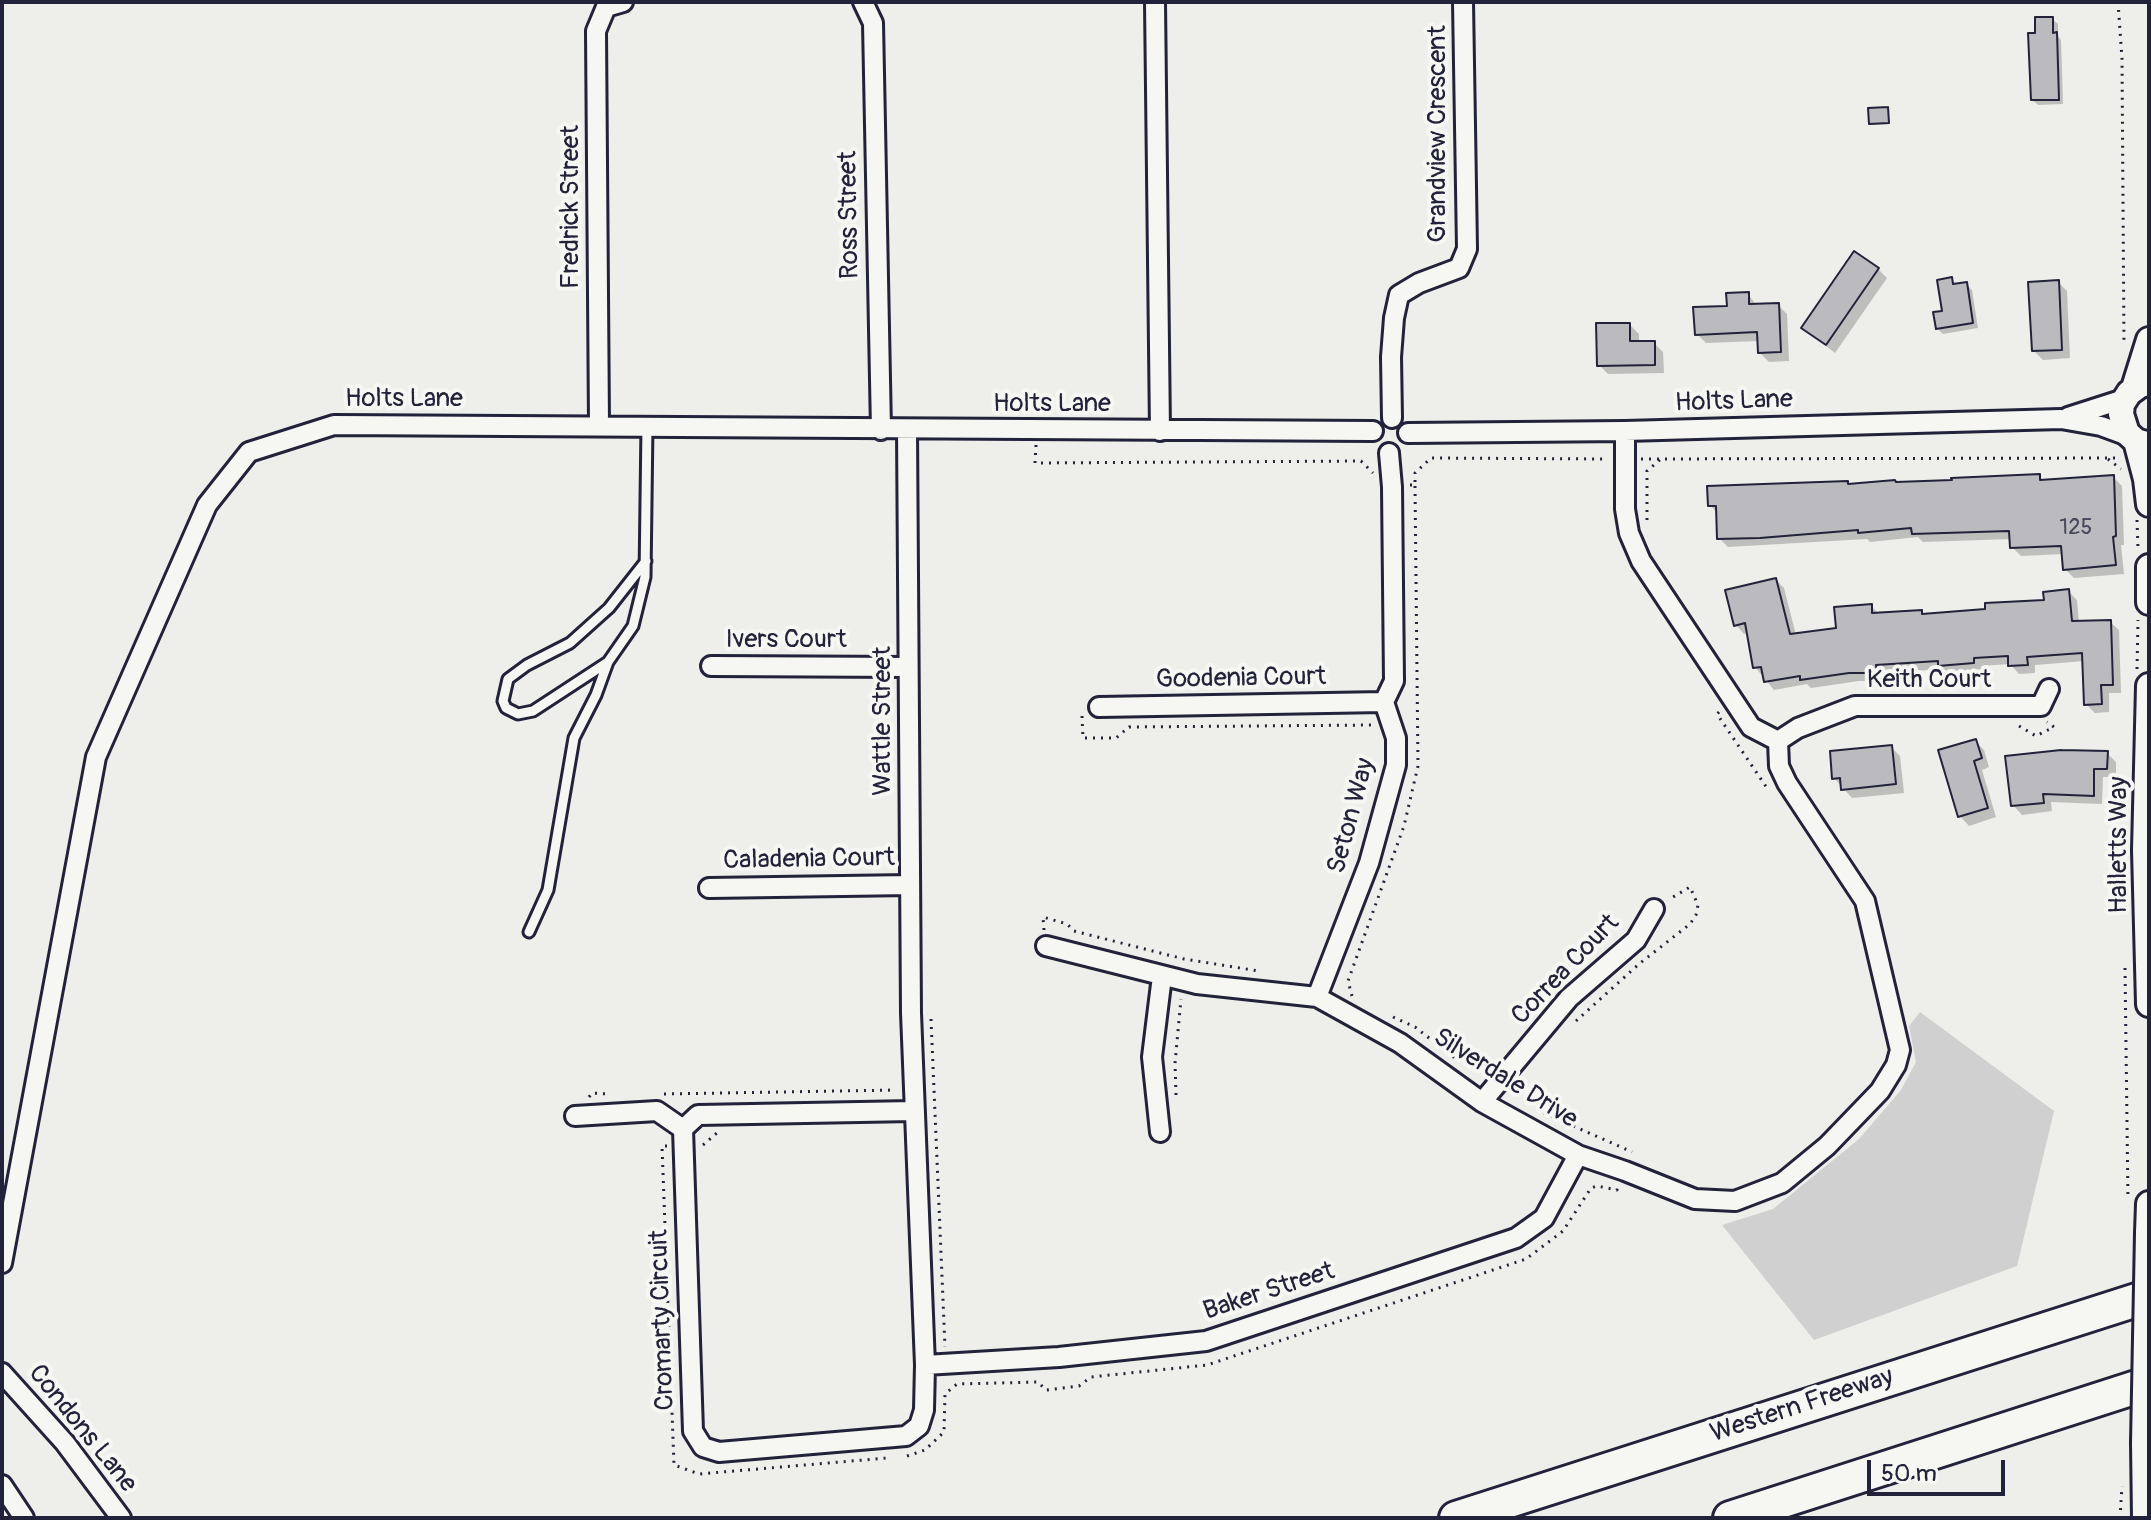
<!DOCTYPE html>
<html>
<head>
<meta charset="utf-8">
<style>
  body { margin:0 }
  #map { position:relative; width:2151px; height:1520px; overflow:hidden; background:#eeeeeb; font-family:Pangolin,sans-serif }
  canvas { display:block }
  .frame { position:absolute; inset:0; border:4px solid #22223b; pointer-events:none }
  .scale { position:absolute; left:1867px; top:1460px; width:138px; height:36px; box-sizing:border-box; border:4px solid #22223b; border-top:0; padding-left:10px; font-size:24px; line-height:28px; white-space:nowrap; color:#22223b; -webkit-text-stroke:6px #f6f6f2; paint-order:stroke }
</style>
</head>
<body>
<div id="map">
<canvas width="2151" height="1520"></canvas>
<div class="frame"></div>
<div class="scale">50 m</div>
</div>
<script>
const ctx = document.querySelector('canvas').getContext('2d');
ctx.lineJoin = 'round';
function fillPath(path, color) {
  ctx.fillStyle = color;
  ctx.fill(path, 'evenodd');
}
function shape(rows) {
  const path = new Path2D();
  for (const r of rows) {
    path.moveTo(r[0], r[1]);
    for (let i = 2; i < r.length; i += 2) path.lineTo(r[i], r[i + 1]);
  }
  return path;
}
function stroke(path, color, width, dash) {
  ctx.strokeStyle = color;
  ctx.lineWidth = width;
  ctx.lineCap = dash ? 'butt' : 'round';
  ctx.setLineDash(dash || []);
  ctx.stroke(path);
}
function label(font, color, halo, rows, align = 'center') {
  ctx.font = font + ' Pangolin,sans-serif';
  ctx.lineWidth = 8;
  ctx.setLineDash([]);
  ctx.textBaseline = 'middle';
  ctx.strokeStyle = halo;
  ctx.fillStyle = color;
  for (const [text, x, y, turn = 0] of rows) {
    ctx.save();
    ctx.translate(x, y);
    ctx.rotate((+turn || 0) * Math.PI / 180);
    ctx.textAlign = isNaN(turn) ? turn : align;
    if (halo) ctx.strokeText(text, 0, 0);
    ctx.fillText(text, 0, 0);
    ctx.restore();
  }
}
const green = shape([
  [1920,1012,2054,1111,2017,1266,1814,1340,1722,1225,1773,1209,1859,1139,1901,1090,1916,1062,1909,1026]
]);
const shadow = shape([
  [2052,19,2058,24,2058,36,2061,40,2063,104,2038,105,2032,100,2037,35],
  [1887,109,1890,124,1873,125,1870,123],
  [1878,269,1887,278,1835,353,1803,328],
  [1951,279,1958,286,1966,284,1972,290,1978,328,1943,334,1937,328,1944,312],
  [2058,282,2067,291,2070,358,2043,360,2034,351],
  [1748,294,1757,306,1778,305,1787,314,1789,361,1769,362,1760,353,1759,341,1706,343,1697,334],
  [1630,325,1639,334,1639,343,1654,343,1663,352,1664,373,1608,374,1599,365],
  [2039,476,2045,482,2113,477,2122,486,2124,545,2121,545,2124,574,2074,578,2065,569,2064,554,2021,556,2012,547,2012,539,1923,542,1918,537,1870,542,1867,539,1728,547,1719,538,1718,514,1710,505,1850,486],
  [1776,580,1784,588,1796,635,1838,630,1871,606,1879,614,1921,612,1924,615,1987,611,2046,602,2068,591,2077,600,2079,623,2110,622,2119,630,2121,693,2109,693,2109,712,2095,713,2086,704,2085,661,2035,665,2035,673,2019,674,2010,664,1981,666,1982,671,1949,674,1944,669,1884,673,1885,681,1859,681,1811,688,1807,684,1774,690,1755,667,1749,633,1744,634,1736,625],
  [1975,741,1984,750,1989,767,1982,770,1996,817,1969,826,1960,816,1941,752],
  [1891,747,1900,756,1904,793,1852,798,1834,778],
  [2107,753,2116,762,2116,777,2103,777,2102,804,2051,802,2052,811,2022,815,2013,805]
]);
const building = shape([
  [2035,17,2053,17,2053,33,2057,32,2059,100,2031,100,2028,33,2035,33,2035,17],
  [1888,107,1889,123,1869,124,1868,108,1888,107],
  [1854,251,1879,268,1826,345,1801,328,1854,251],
  [1952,277,1953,284,1967,282,1973,323,1936,329,1933,312,1942,311,1937,280,1952,277],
  [2059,280,2062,350,2032,351,2028,282,2059,280],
  [1749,292,1749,304,1779,303,1781,352,1758,353,1757,332,1695,335,1693,307,1727,306,1726,293,1749,292],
  [1596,323,1630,323,1630,341,1655,341,1655,365,1597,366,1596,323],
  [2040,474,2040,480,2114,475,2116,536,2113,537,2116,565,2063,570,2061,546,2010,548,2009,531,1912,534,1911,528,1858,533,1858,530,1760,538,1717,539,1716,506,1708,506,1707,486,1848,481,1848,484,1895,480,1896,482,1952,480,1951,478,2040,474],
  [1776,578,1790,634,1836,628,1834,607,1872,604,1872,613,1922,610,1922,614,1985,609,1985,603,2044,600,2043,592,2069,589,2072,621,2111,620,2113,685,2101,685,2102,704,2084,705,2082,653,2027,657,2028,665,2008,666,2008,656,1974,658,1974,663,1938,666,1938,661,1876,665,1877,673,1849,673,1800,680,1800,676,1764,682,1761,667,1753,668,1745,623,1734,626,1725,590,1776,578],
  [1976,739,1982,758,1974,761,1988,808,1958,817,1938,750,1976,739],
  [1892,745,1896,784,1841,790,1840,778,1832,779,1830,751,1892,745],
  [2061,750,2108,751,2107,769,2094,769,2094,796,2043,794,2044,803,2011,806,2005,756,2061,750]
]);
const path = shape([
  [2118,2,2122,59,2124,345],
  [1036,445,1035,463,1361,461,1373,473],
  [1641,459,2117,458],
  [2108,459,2121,469],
  [1410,485,1415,485,1415,473,1431,458,1606,459],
  [1647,520,1647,471,1662,458],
  [2137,520,2138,549],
  [2137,669,2138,620],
  [1719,712,1717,714,1769,791],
  [1082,716,1083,738,1116,738,1129,727,1373,725],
  [2019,726,2036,736,2054,727,2047,722],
  [1044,930,1043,917,1067,924,1074,931,1184,959,1259,971],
  [2125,968,2128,1200],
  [1352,996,1348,981,1404,826,1418,766,1415,485],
  [1393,1017,1415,1027,1456,1059],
  [931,1019,945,1347],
  [1576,1021,1639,964,1690,924,1696,915,1698,905,1690,887,1668,900],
  [664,1094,896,1090],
  [1176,1095,1175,1063,1181,999],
  [589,1097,592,1093,608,1094],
  [1544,1113,1632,1152],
  [703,1145,718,1132],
  [667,1146,662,1146,674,1465,699,1474,887,1458],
  [907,1456,925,1450,944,1432,945,1394,957,1384,1038,1382,1046,1390,1079,1386,1091,1377,1207,1365,1526,1259,1563,1231,1591,1188,1597,1186,1617,1190,1618,1186],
  [2120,1518,2122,1486]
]);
const lane = shape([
  [608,662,533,711,518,714,506,708,503,701,508,679,527,665,570,643,609,608,646,561],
  [529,932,548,890,574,738,596,695,608,662,633,626,645,577,647,425]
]);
const street = shape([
  [863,2,873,23,881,430],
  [1155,2,1160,431],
  [2068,417,2124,399],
  [1392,418,1391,357,1394,318,1399,295,1419,283,1459,268,1467,249,1463,2],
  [599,425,596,31,606,7,623,2],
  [1625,431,1625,509,1629,533,1641,561,1751,727,1778,741],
  [1408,433,1625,431,2061,419,2101,426,2131,437],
  [711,666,908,667],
  [1099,707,1384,702],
  [1778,741,1798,728,1855,706,2041,706,2049,689],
  [709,888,910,885],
  [1046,946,1197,984,1317,997,1400,1043,1482,1102,1578,1155,1625,1171,1695,1199,1735,1201,1782,1183,1827,1146,1880,1091,1896,1065,1900,1050,1865,901,1787,783,1779,766,1778,741],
  [1317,997,1369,863,1396,765,1396,738,1384,702,1394,681,1392,487,1389,453],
  [1482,1102,1569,998,1636,940,1654,909],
  [575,1116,657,1111,683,1129],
  [683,1129,693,1431,703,1447,719,1452,906,1436,919,1426,924,1410,925,1365,911,1013,907,429],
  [683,1129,698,1115,913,1111],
  [1160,1132,1152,1057,1162,976],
  [2,1263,96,757,207,505,249,452,334,425,1373,431],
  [925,1365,1059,1357,1206,1341,1516,1238,1544,1218,1578,1155],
  [2,1373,65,1443,121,1518],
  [2,1485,24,1518]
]);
const secondary = shape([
  [2149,383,2140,385,2129,393,2122,404,2121,414,2127,433,2136,441,2149,445],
  [2134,388,2149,340],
  [2136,441,2146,479,2149,504],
  [2149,567,2149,602],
  [2149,686,2145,850,2149,1004],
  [2148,1233,2149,1204],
  [2144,1443,2145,1518]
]);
const highway = shape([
  [1456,1518,2149,1296],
  [1730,1518,2149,1383]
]);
const secondaryBridge = shape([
  [2144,1443,2148,1233]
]);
const numberNames = [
  ["125",2076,528]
];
const streetNames = [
  ["Grandview Crescent",1438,134,-90],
  ["Fredrick Street",571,207,-90],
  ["Ross Street",850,215,-91],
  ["Holts Lane",404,399],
  ["Holts Lane",1734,402,-2],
  ["Holts Lane",1052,404],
  ["Ivers Court",786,640],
  ["Goodenia Court",1241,679,-1],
  ["Keith Court",1929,680],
  ["Wattle Street",883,721,-90],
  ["Seton Way",1352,816,-75],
  ["Halletts Way",2119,845,-90],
  ["Caladenia Court",809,860,-1],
  ["Correa Court",1566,970,-46],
  ["Silverdale Drive",1505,1079,32],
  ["Baker Street",1269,1292,-18],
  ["Cromarty Circuit",663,1320,-92],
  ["Western Freeway",1802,1406,-18],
  ["Condons Lane",82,1429,51]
];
fillPath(green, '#d0d0d1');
fillPath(shadow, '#0003');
fillPath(building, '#bbbbbf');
stroke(building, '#22223b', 2);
stroke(lane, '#22223b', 15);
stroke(street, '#22223b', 24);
stroke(secondary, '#22223b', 30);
stroke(highway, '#22223b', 38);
stroke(path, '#22223b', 3, [2, 6]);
stroke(lane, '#f6f6f2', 9);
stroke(street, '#f6f6f2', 18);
stroke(secondary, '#f6f6f2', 24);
stroke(highway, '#f6f6f2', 32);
stroke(secondaryBridge, '#22223b', 30, []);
stroke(secondaryBridge, '#f6f6f2', 24);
label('22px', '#48485c', null, numberNames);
label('26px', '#22223b', '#f6f6f2', streetNames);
</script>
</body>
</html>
